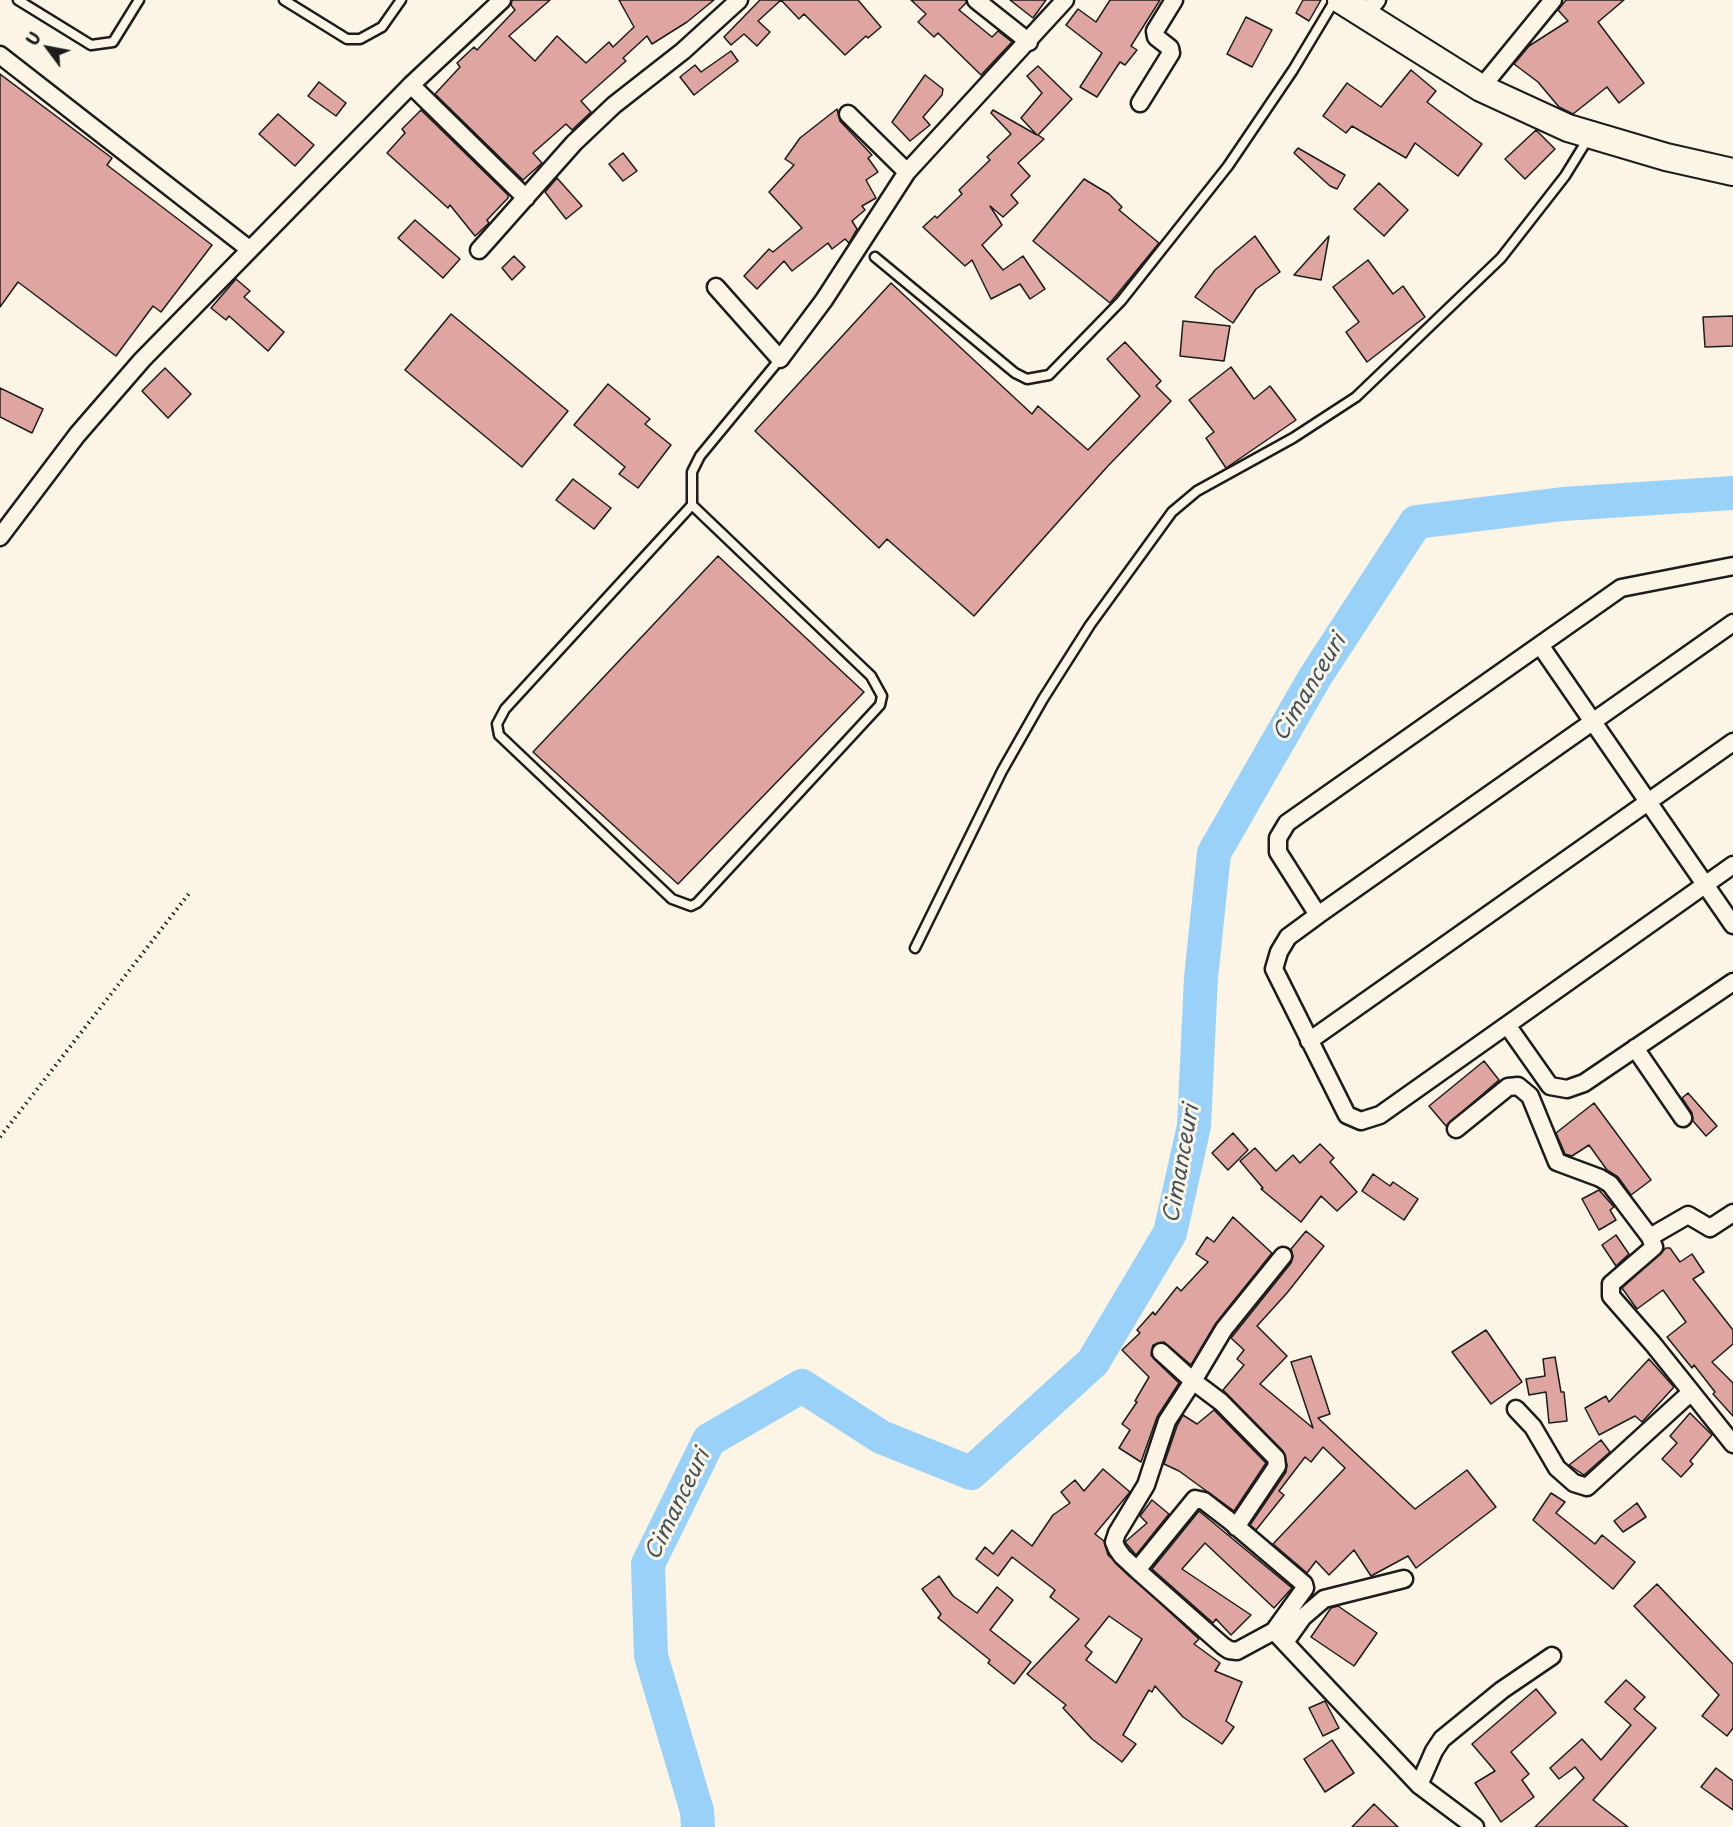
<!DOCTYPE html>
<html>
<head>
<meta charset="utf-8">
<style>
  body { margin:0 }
  #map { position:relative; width:1733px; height:1827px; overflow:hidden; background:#fcf5e5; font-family:"Playpen Sans",sans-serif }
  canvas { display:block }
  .north { position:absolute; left:18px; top:18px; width:60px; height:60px; -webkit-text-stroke:4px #fcf5e5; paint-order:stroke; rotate:302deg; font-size:16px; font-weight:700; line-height:24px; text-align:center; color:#1c1c1c }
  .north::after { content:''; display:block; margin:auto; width:21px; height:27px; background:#1c1c1c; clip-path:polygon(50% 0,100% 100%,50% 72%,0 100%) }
</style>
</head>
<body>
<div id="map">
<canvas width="1733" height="1827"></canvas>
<div class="north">U</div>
</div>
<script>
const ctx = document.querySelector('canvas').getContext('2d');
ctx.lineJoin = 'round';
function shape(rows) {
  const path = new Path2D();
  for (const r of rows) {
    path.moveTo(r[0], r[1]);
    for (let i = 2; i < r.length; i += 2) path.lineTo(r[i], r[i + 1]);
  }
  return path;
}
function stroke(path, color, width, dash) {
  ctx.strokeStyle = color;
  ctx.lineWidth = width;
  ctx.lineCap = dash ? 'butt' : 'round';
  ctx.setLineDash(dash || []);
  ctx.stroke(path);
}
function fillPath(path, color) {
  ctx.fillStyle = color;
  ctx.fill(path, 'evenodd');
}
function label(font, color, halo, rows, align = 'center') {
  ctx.font = font + ' "Playpen Sans",sans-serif';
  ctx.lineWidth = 6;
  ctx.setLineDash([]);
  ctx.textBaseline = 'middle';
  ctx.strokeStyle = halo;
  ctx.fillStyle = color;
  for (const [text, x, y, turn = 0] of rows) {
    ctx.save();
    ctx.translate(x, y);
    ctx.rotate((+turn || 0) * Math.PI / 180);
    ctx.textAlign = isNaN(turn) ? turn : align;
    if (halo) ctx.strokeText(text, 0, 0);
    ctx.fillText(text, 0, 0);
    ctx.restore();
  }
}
const river = shape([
  [698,1827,697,1811,651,1656,648,1564,709,1440,802,1386,881,1437,971,1473,1093,1362,1170,1233,1194,1126,1201,978,1214,853,1315,677,1416,522,1563,504,1733,493]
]);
const building = shape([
  [512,0,550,0,509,36,535,61,557,36,586,63,609,42,613,47,634,27,619,0,714,0,687,22,652,44,647,36,623,58,626,61,581,101,591,112,572,130,566,124,533,153,542,163,523,180,435,94,460,67,457,63,474,47,477,50,515,10,511,5,512,0],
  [760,0,858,0,881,27,868,38,866,36,845,55,804,14,799,19,781,0,758,21,770,32,757,46,744,34,731,45,724,37,760,0],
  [911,0,966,0,966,3,959,10,992,37,998,31,1012,42,981,75,938,33,934,37,918,22,926,14,911,0],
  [1010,0,1046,0,1033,18,1010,0],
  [1110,0,1160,0,1131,46,1137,50,1125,65,1120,62,1097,97,1080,87,1102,53,1066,25,1078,9,1096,22,1110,0],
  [1303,0,1321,0,1309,21,1296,13,1303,0],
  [1566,0,1624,0,1598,22,1644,83,1619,103,1607,87,1573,114,1559,107,1538,82,1514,64,1529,46,1568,21,1558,10,1566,0],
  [1246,17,1272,30,1252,67,1227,54,1246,17],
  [731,51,738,61,694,95,680,77,695,65,701,72,731,51],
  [1038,66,1072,99,1038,135,1044,139,1018,163,1030,176,1011,195,1018,203,1003,217,990,206,1002,225,982,245,1003,270,1023,256,1045,289,1030,299,1020,284,991,299,972,260,965,266,923,227,935,216,937,218,962,194,959,190,990,160,987,157,1011,134,991,113,993,110,1037,135,1021,118,1042,93,1027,76,1038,66],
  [1411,70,1436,91,1427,102,1482,144,1458,176,1415,143,1406,158,1352,126,1346,133,1323,116,1347,83,1381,107,1411,70],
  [0,74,112,158,107,165,212,245,161,312,153,306,116,356,18,282,0,307,0,74],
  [925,75,943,89,942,95,923,117,930,125,910,141,892,122,925,75],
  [319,82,346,103,336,116,308,96,319,82],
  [837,109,840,121,872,155,868,158,878,172,866,180,876,198,862,206,865,210,852,221,857,229,849,243,845,239,832,249,828,243,792,271,784,261,757,289,744,276,769,249,773,252,802,228,769,192,794,165,785,159,800,138,837,109],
  [421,110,508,195,508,198,487,220,489,223,475,236,450,205,448,208,387,153,405,133,402,129,421,110],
  [278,114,314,145,295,166,259,134,278,114],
  [1536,130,1555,149,1525,179,1505,159,1536,130],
  [1298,148,1345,175,1337,189,1330,186,1294,153,1298,148],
  [623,153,637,171,623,181,609,164,623,153],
  [557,178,582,206,566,219,545,192,557,178],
  [1084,179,1109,194,1122,207,1119,210,1159,243,1110,303,1033,241,1084,179],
  [1379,183,1408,210,1384,236,1354,209,1379,183],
  [415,220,460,259,443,278,398,238,415,220],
  [1255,236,1280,272,1256,289,1233,323,1195,297,1215,270,1255,236],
  [1329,236,1321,280,1294,275,1329,236],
  [514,256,525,267,512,280,502,268,514,256],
  [1368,260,1393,294,1403,286,1425,317,1367,362,1346,332,1359,322,1333,287,1368,260],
  [236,279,250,291,244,297,284,332,268,351,229,316,226,320,211,308,236,279],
  [891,283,1032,414,1038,406,1088,450,1140,396,1107,359,1125,342,1161,381,1156,386,1171,401,1107,467,974,616,887,539,879,548,755,431,891,283],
  [451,314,568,411,522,467,405,370,451,314],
  [1733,316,1733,346,1705,347,1703,317,1733,316],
  [1183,321,1230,326,1224,361,1180,356,1183,321],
  [1231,367,1254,399,1270,386,1296,420,1226,468,1206,438,1214,432,1189,400,1231,367],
  [165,368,191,394,168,418,142,391,165,368],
  [608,384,650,419,645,424,671,445,638,488,619,474,625,467,574,425,608,384],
  [0,388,43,409,32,433,0,417,0,388],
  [573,479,611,508,594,529,556,500,573,479],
  [718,556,864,692,678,884,533,752,718,556],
  [1484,1061,1499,1080,1446,1126,1429,1106,1484,1061],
  [1688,1093,1717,1126,1706,1136,1693,1121,1692,1113,1682,1098,1688,1093],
  [1594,1103,1651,1180,1631,1195,1618,1177,1607,1170,1589,1145,1572,1156,1565,1154,1556,1133,1594,1103],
  [1233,1133,1248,1150,1228,1170,1212,1153,1233,1133],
  [1320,1144,1334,1158,1330,1162,1357,1192,1337,1211,1321,1196,1301,1222,1261,1189,1263,1188,1240,1161,1255,1148,1276,1171,1293,1155,1300,1163,1320,1144],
  [1373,1174,1390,1186,1393,1182,1418,1199,1404,1220,1362,1191,1373,1174],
  [1599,1190,1614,1207,1610,1210,1616,1220,1599,1230,1582,1199,1599,1190],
  [1233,1217,1272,1253,1216,1323,1191,1365,1164,1342,1153,1345,1151,1355,1154,1359,1179,1383,1157,1417,1141,1462,1119,1448,1130,1430,1122,1424,1137,1402,1135,1401,1149,1377,1122,1350,1140,1333,1137,1330,1153,1312,1155,1315,1177,1287,1181,1291,1208,1262,1196,1254,1207,1237,1214,1242,1233,1217],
  [1306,1231,1324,1246,1287,1293,1257,1326,1287,1356,1260,1384,1313,1428,1291,1362,1311,1356,1330,1414,1318,1418,1415,1509,1467,1470,1496,1507,1416,1568,1408,1556,1371,1576,1354,1550,1329,1575,1316,1561,1307,1573,1273,1544,1345,1468,1323,1447,1311,1462,1305,1457,1279,1491,1284,1495,1256,1530,1250,1525,1286,1472,1287,1465,1283,1451,1223,1390,1244,1365,1237,1359,1244,1350,1231,1338,1291,1263,1293,1257,1291,1249,1306,1231],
  [1616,1235,1629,1254,1616,1266,1602,1245,1616,1235],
  [1666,1248,1670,1248,1680,1262,1692,1254,1704,1272,1693,1279,1733,1330,1733,1344,1712,1362,1733,1383,1733,1416,1713,1394,1715,1392,1694,1365,1692,1368,1667,1337,1686,1322,1663,1290,1637,1309,1622,1288,1666,1248],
  [1486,1330,1522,1382,1491,1404,1452,1352,1486,1330],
  [1555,1357,1561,1392,1564,1392,1567,1421,1549,1423,1546,1392,1529,1395,1526,1379,1545,1376,1543,1359,1555,1357],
  [1649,1359,1674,1387,1642,1422,1635,1416,1599,1435,1585,1408,1606,1396,1609,1402,1649,1359],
  [1214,1410,1266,1463,1234,1511,1179,1471,1164,1464,1177,1426,1183,1415,1197,1424,1214,1410],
  [1690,1413,1712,1435,1690,1461,1693,1464,1681,1477,1662,1459,1677,1443,1670,1436,1690,1413],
  [1601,1440,1610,1452,1584,1475,1569,1465,1601,1440],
  [1103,1469,1130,1492,1095,1534,1104,1541,1108,1555,1199,1639,1194,1644,1220,1663,1215,1671,1242,1682,1226,1721,1234,1727,1222,1744,1183,1717,1155,1686,1152,1692,1149,1690,1123,1735,1136,1744,1122,1762,1092,1739,1063,1708,1066,1705,1027,1674,1079,1619,1050,1597,1055,1590,1012,1557,998,1576,976,1559,985,1547,993,1554,1012,1530,1032,1546,1053,1515,1070,1503,1061,1492,1075,1480,1084,1491,1103,1469],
  [1109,1616,1142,1639,1116,1683,1086,1660,1092,1652,1085,1646,1109,1616],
  [1551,1493,1565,1502,1556,1513,1595,1544,1602,1535,1635,1562,1613,1589,1533,1520,1551,1493],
  [1152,1500,1169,1514,1136,1555,1125,1542,1147,1523,1140,1516,1152,1500],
  [1637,1503,1646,1517,1623,1532,1614,1521,1637,1503],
  [1199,1511,1292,1588,1274,1608,1205,1543,1182,1569,1251,1615,1231,1635,1216,1619,1213,1623,1152,1569,1199,1511],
  [939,1576,953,1596,977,1613,997,1587,1013,1600,990,1630,1031,1662,1014,1684,988,1663,990,1660,938,1618,941,1614,922,1589,939,1576],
  [1657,1584,1733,1664,1733,1728,1727,1736,1702,1716,1719,1695,1634,1606,1657,1584],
  [1338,1606,1377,1633,1354,1666,1311,1637,1331,1608,1338,1606],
  [1626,1680,1645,1697,1634,1709,1656,1728,1593,1800,1628,1827,1535,1827,1584,1778,1575,1767,1559,1779,1550,1768,1582,1739,1601,1760,1631,1725,1605,1702,1626,1680],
  [1536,1689,1556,1713,1511,1752,1529,1774,1522,1780,1534,1797,1501,1822,1475,1783,1495,1771,1472,1744,1536,1689],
  [1325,1701,1339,1728,1323,1736,1309,1708,1325,1701],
  [1332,1740,1354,1773,1325,1792,1304,1759,1332,1740],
  [1716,1768,1733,1781,1733,1810,1701,1787,1716,1768],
  [1374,1804,1398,1827,1352,1827,1374,1804]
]);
const path = shape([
  [0,1137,191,891]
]);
const service = shape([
  [18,0,91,45,113,42,139,0],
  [284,0,347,39,360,39,382,27,401,0],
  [875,257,1015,373,1027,379,1049,375,1121,301,1228,166,1293,70,1335,0],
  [692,505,505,709,497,724,499,735,672,899,691,906,697,903,880,705,882,696,871,676,692,505,692,472,700,456,780,359],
  [915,948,1002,771,1043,699,1090,625,1172,512,1197,491,1293,438,1356,397,1501,258,1565,176,1589,137]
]);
const minor = shape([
  [976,0,1029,42],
  [1364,16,1377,0],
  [0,55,249,249],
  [411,85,526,198],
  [1481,88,1553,0],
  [1140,103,1171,53,1170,48,1156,37,1155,31,1174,0],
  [848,114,907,172],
  [479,250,574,143,614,105,683,51,739,0],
  [716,287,780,359,824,300,907,172,1065,0],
  [0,537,77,435,142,360,411,85,502,0],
  [1733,566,1621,588,1287,823,1278,838,1278,852,1318,915,1288,937,1279,952,1274,969,1347,1115,1361,1121,1380,1115,1733,865],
  [1540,645,1733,925],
  [1318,915,1733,623],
  [1507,1025,1550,1086,1567,1089,1584,1083,1733,982],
  [1309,1041,1733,742],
  [1635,1048,1683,1118],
  [1456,1129,1508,1087,1518,1086,1530,1096,1557,1162,1600,1178,1610,1184,1650,1237,1654,1247,1611,1284,1611,1296,1653,1344,1733,1444],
  [1650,1237,1688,1215,1710,1228,1733,1213],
  [1516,1409,1533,1427,1557,1468,1574,1483,1587,1487,1690,1393],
  [1236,1527,1277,1466,1276,1458,1221,1402,1193,1381,1224,1329,1283,1256],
  [1137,1570,1195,1499,1204,1501,1230,1521,1304,1584,1305,1588,1274,1631,1237,1651,1229,1650,1223,1646,1137,1570,1122,1556,1117,1549,1114,1542,1117,1533,1146,1485,1167,1421,1193,1381,1161,1352],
  [1274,1631,1419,1785,1475,1827],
  [1286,1641,1303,1617,1324,1599,1404,1579],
  [1419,1785,1434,1751,1442,1739,1502,1690,1552,1656]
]);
const primary = shape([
  [1341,0,1481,88,1568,128,1666,157,1733,172]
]);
const waterNames = [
  ["Cimanceuri",1310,688,-59],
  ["Cimanceuri",1182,1164,-80],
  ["Cimanceuri",678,1505,-64]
];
stroke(river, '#9ad1f9', 34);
fillPath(building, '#dfa5a0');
stroke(building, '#1c1c1c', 1.5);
stroke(service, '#1c1c1c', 13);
stroke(minor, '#1c1c1c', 21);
stroke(primary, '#1c1c1c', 30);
stroke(path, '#1c1c1c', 4, [1.5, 4.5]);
stroke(service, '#fcf5e5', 8);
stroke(minor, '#fcf5e5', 16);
stroke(primary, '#fcf5e5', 26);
label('italic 22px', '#42525e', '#fcf5e5', waterNames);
</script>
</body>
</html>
